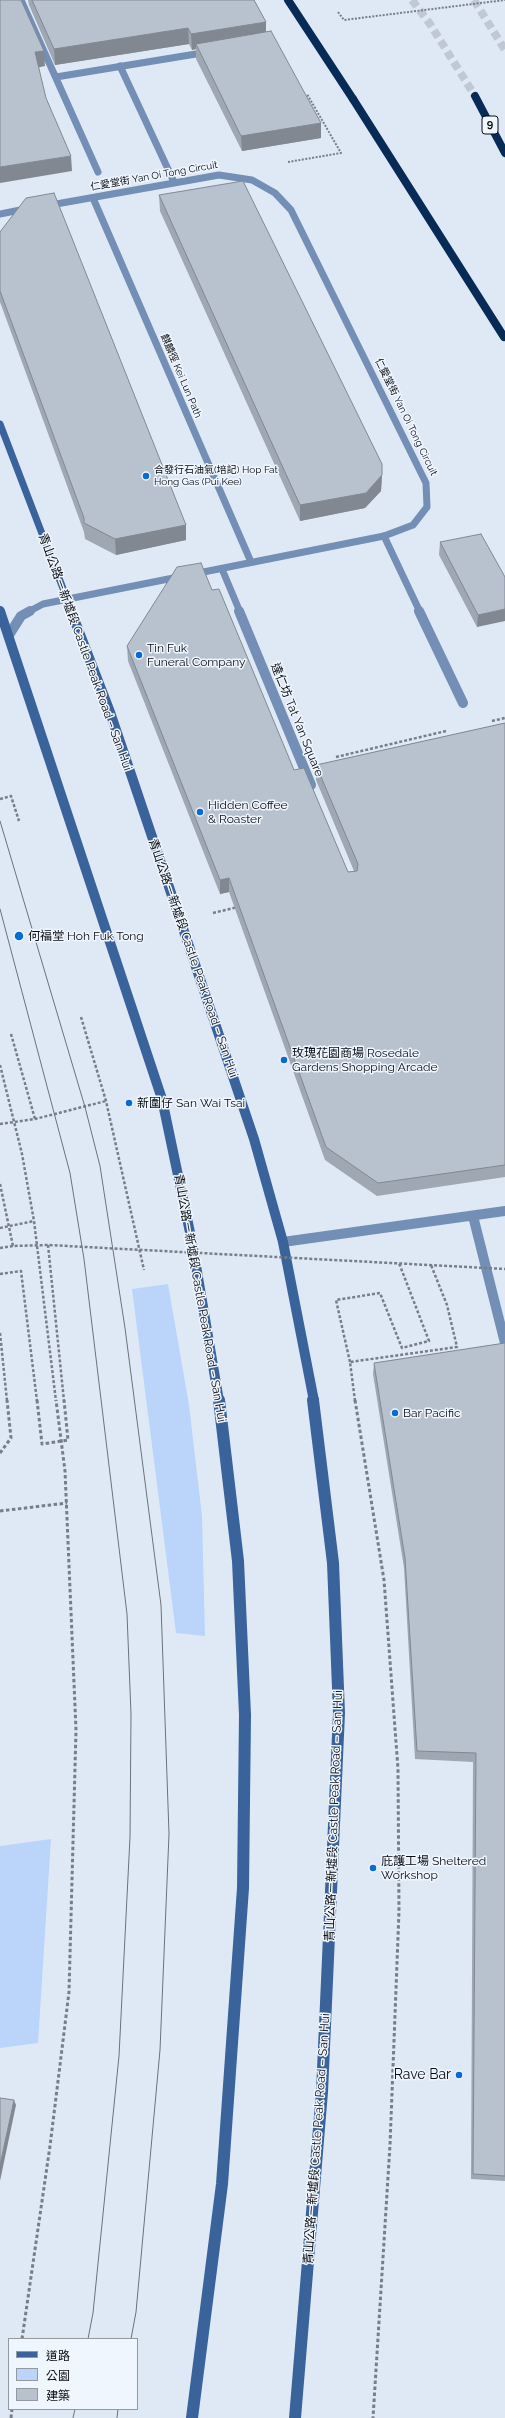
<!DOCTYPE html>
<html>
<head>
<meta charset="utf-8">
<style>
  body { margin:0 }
  #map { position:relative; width:505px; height:2418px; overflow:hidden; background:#dfe9f6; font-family:Raleway,"Noto Sans TC",sans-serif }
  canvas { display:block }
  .legend { position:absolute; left:8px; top:2338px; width:130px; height:72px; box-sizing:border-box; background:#f0f6fe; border:1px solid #94989f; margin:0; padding:5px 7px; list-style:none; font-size:12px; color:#090c11 }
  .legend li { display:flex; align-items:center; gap:8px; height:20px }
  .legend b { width:20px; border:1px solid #94989f }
</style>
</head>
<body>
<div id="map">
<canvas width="505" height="2418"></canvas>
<ul class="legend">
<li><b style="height:5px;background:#39639a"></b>道路</li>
<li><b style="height:11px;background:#bad5f9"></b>公園</li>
<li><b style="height:11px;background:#b8c2cf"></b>建築</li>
</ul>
</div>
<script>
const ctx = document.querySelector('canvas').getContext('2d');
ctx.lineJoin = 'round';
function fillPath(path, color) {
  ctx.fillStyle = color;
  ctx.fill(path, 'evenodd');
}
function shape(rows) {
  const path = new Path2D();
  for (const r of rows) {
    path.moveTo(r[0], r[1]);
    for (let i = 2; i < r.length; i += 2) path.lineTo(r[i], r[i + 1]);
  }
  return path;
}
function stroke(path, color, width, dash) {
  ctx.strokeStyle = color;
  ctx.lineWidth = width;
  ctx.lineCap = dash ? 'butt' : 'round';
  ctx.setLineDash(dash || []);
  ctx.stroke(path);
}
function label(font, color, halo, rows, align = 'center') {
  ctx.font = font + ' Raleway,"Noto Sans TC",sans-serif';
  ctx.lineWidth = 3;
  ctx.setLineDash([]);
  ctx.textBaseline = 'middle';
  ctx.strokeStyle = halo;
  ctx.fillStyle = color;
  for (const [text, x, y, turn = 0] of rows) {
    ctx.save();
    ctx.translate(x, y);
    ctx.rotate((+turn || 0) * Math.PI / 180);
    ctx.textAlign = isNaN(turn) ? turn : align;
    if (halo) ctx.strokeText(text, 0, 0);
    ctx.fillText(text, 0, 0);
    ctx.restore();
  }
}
const green = shape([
  [168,1284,189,1405,202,1516,205,1636,176,1633,132,1289],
  [51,1839,38,2043,0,2048,0,1846]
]);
const highwayTunnel = shape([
  [412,0,430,24,475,96],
  [474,0,505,50]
]);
const pathFar2 = shape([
  [288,162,341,153,307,94]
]);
const pathFar1 = shape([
  [492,721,505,718],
  [336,757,446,731],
  [0,799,11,796,19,821],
  [213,913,238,907],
  [81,1017,106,1101,144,1270],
  [11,1034,35,1119],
  [0,1065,22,1154,34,1221,56,1401],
  [0,1124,35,1119,106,1101],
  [0,1228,34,1221],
  [0,1248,13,1246],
  [0,1333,7,1401],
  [350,1362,336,1300,380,1293,402,1348,429,1341,399,1263],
  [355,1401,350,1362,457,1347,447,1305,431,1265]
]);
const path = shape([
  [355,1400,384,1580,398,1769,399,1911,390,2145,373,2418],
  [0,1453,11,1438,7,1400],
  [0,1511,67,1503],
  [22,2339,50,2146,69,1992,76,1730,65,1471,56,1400],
  [11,2418,12,2409]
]);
const laneFar1 = shape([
  [120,66,174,182],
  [384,536,420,612]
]);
const lane = shape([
  [419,611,463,703],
  [473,1216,505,1343],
  [283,1242,505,1211]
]);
const streetFar1 = shape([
  [21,0,98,172],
  [56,77,208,52],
  [93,198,251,562],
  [0,214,30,208],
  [222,569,240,612],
  [28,612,43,604,384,536,413,525,427,507,426,483,291,210,275,193,252,180,219,175,45,206]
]);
const street = shape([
  [239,611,311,785],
  [9,635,21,616,30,611]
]);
const secondaryFar2 = shape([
  [0,424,72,612],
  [0,610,1,612]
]);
const secondaryFar1 = shape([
  [0,611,162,1099,192,1242,219,1401],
  [71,611,110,712,254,1139,283,1242,314,1401]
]);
const secondary = shape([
  [192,2418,222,2184,243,1888,245,1715,238,1561,219,1400],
  [295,2418,322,2092,339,1713,333,1563,313,1400]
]);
const highway = shape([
  [475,96,505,153],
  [353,99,504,337]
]);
const tram = shape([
  [0,821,85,1107,100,1166,125,1328,161,1605,169,1834,160,2050,136,2312,131,2339],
  [0,909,70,1173,84,1259,127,1614,131,1714,130,1837,119,2056,93,2313,88,2339],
  [73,2418,75,2409],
  [117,2418,118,2409]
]);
const pathBridgeFar2 = shape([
  [338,12,344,20,505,0]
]);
const pathBridgeFar1 = shape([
  [0,1184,13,1246,48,1245,505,1269],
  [48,1245,64,1401],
  [0,1274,21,1271,37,1401]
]);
const pathBridge = shape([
  [37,1400,42,1444,68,1440,64,1400]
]);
const highwayBridge = shape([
  [288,0,353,99]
]);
const wall = shape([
  [28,0,254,0,266,22,266,32,321,123,321,138,242,151,196,59,196,49,192,50,189,44,55,65,29,5],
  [159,195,382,475,381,491,365,508,300,521,160,211],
  [0,232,186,525,186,540,116,555,85,539,84,532,0,302],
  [440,542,505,577,477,627,439,555],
  [212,590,294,770,348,872,354,871,316,780,316,765,505,723,505,1177,377,1196,325,1160,229,892,220,894,128,661,127,646],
  [505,1343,505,2181,471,2179,473,1762,415,1759,404,1568,373,1374,374,1363]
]);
const shadedWall = shape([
  [266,22,266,38,196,44,196,49,192,50,191,34],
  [188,28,189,44,55,65,54,49],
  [44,51,45,66,36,68,35,52],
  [321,123,321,138,242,151,241,136],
  [71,156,72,171,0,183,0,167],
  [382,475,381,491,365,508,300,521,300,505],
  [186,525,186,540,116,555,115,539],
  [505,609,505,621,477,627,478,615],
  [229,878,229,892,220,894,220,880],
  [14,2100,16,2105,0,2181,0,2165]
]);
const building = shape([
  [0,0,21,0,44,51,35,52,46,98,71,156,0,167,0,0],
  [32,0,254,0,266,22,191,34,188,28,54,49,32,0],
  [271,31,321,123,241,136,196,44,271,31],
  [243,181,382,464,382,475,366,493,300,505,159,195,243,181],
  [54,193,186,525,115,539,84,523,84,518,0,291,0,232,26,198,54,193],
  [481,534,505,577,505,609,478,615,440,542,481,534],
  [201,563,212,590,219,589,294,770,304,768,348,872,357,871,358,864,316,765,505,723,505,1165,378,1183,326,1147,229,878,220,880,127,646,177,567,201,563],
  [505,1343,505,2176,473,2174,476,1753,417,1751,405,1558,374,1363,505,1343],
  [0,2098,14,2100,0,2165,0,2098]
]);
const markers = [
  [146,476,4,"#076bd4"],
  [139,655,4,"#076bd4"],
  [200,812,4,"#076bd4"],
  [19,936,5,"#076bd4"],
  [284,1060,4,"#076bd4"],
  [129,1103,4,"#076bd4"],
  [395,1413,4,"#076bd4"],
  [373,1868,4,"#076bd4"],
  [459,2075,4,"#076bd4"]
];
const farStreetnames = [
  ["仁愛堂街 Yan Oi Tong Circuit",154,176,-10],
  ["麒麟徑 Kei Lun Path",181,376,67],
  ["仁愛堂街 Yan Oi Tong Circuit",406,417,64]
];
const farPoinames = [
  ["合發行石油氣(培記) Hop Fat",154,470],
  ["Hong Gas (Pui Kee)",154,482]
];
const shields = [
  [490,125,16]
];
const shieldNames = [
  ["9",490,125]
];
const poiNames = [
  ["Tin Fuk",147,648],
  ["Funeral Company",147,662],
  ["Hidden Coffee",208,805],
  ["& Roaster",208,819],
  ["何福堂 Hoh Fuk Tong",28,936],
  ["玫瑰花園商場 Rosedale",292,1053],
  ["Gardens Shopping Arcade",292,1067],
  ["新圍仔 San Wai Tsai",137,1103],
  ["Bar Pacific",403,1413],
  ["庇護工場 Sheltered",381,1861],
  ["Workshop",381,1875]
];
const streetNames = [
  ["青山公路－新墟段 Castle Peak Road – San Hui",85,652,70],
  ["達仁坊 Tat Yan Square",297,720,68],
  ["青山公路－新墟段 Castle Peak Road – San Hui",193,958,71],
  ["青山公路－新墟段 Castle Peak Road – San Hui",200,1298,80],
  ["青山公路－新墟段 Castle Peak Road – San Hui",334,1816,-88],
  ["青山公路－新墟段 Castle Peak Road – San Hui",317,2139,-86]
];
const nearPoinames = [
  ["Rave Bar",451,2075]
];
fillPath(green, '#bad5f9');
stroke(highwayTunnel, '#bfc8d4', 8, [8, 4.5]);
stroke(pathFar2, '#777e87', 2, [2, 1.5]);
stroke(pathFar1, '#777e87', 2.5, [3, 2]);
stroke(path, '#777e87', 3, [3.5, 2.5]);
stroke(laneFar1, '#738fb5', 7);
stroke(lane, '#738fb5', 10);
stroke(streetFar1, '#738fb5', 7);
stroke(street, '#738fb5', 10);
stroke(secondaryFar2, '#39639a', 7);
stroke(secondaryFar1, '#39639a', 10);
stroke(secondary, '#39639a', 12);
stroke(highway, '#062b56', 8);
stroke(tram, '#6b7179', 1);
stroke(pathBridgeFar2, '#777e87', 2, [2, 1.5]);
stroke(pathBridgeFar1, '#777e87', 2.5, [3, 2]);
stroke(pathBridge, '#777e87', 3, [3.5, 2.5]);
stroke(highwayBridge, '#062b56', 8);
fillPath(wall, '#9ea7b2');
fillPath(shadedWall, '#818891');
fillPath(building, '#b8c2cf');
stroke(building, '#818891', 1);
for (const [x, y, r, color] of markers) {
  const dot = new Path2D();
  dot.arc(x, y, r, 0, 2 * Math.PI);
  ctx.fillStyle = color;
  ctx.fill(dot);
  stroke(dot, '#f0f6fe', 1.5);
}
label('10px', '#090c11', '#f0f6fe', farStreetnames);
label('10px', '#090c11', '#f0f6fe', farPoinames, 'left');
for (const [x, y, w] of shields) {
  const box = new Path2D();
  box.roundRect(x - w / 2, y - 9, w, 18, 3);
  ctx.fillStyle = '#f0f6fe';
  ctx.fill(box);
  stroke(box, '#090c11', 1);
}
label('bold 11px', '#090c11', null, shieldNames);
label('12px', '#090c11', '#f0f6fe', poiNames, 'left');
label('12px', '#090c11', '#f0f6fe', streetNames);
label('14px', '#090c11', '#f0f6fe', nearPoinames, 'right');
</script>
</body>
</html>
